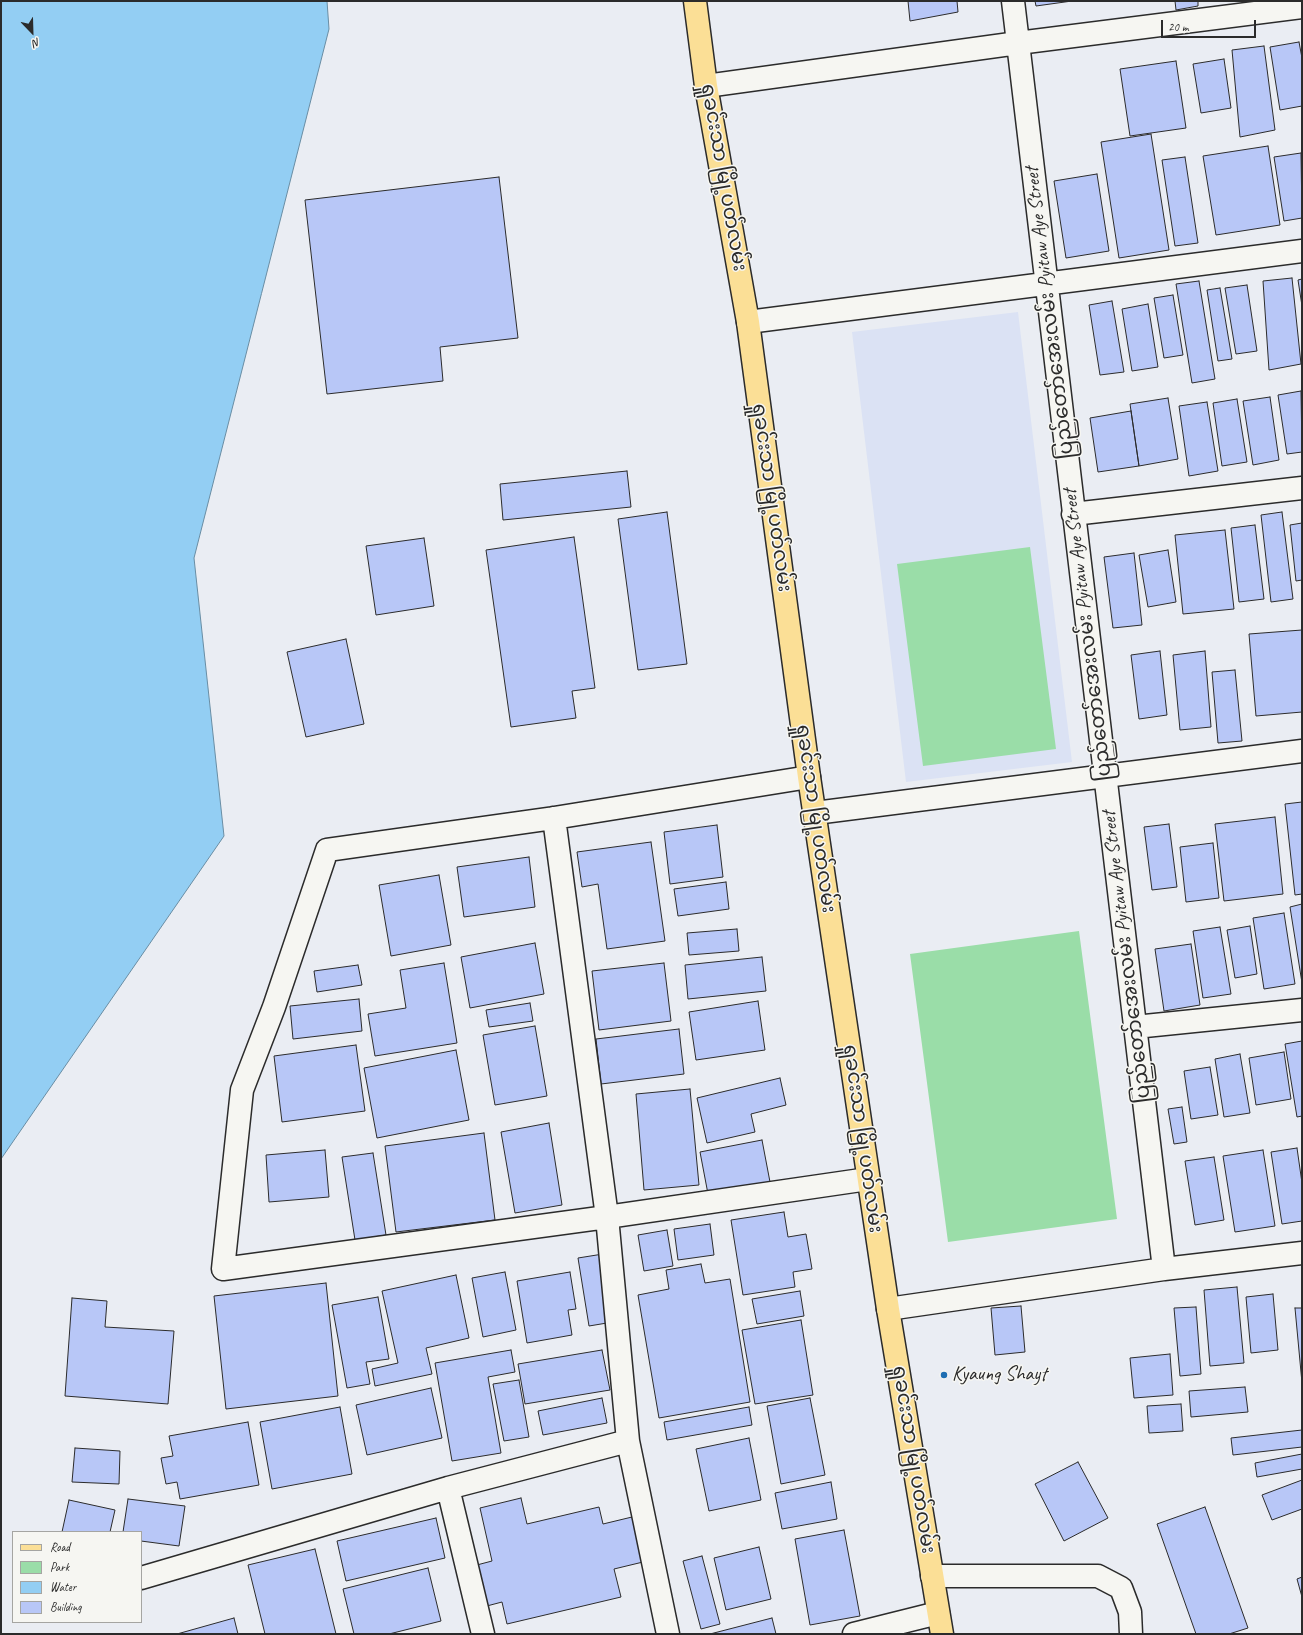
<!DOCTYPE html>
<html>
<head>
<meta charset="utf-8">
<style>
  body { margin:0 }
  #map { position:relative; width:1303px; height:1635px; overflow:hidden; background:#eaedf3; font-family:Caveat,sans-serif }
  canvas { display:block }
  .frame { position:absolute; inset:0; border:2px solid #2b2b2b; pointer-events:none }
  .legend { position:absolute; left:12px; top:1531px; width:130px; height:92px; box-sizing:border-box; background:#f6f6f2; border:1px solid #a5a5a2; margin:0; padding:5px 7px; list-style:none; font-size:12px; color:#2b2b2b }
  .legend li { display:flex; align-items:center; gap:8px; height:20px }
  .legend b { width:20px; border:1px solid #a5a5a2 }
  .north { position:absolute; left:12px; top:12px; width:40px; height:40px; -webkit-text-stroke:3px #f6f6f2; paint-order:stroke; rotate:157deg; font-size:11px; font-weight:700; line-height:16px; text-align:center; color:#2b2b2b }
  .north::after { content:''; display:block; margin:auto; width:14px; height:18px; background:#2b2b2b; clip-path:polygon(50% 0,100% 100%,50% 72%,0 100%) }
  .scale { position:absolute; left:1161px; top:20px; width:95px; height:18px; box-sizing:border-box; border:2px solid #2b2b2b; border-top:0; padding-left:5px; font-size:12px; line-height:14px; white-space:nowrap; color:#2b2b2b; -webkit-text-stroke:3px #f6f6f2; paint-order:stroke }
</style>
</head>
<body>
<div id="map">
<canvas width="1303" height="1635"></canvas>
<div class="frame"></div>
<ul class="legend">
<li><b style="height:5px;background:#fbdf96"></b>Road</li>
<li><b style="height:11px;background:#9adda8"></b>Park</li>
<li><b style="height:11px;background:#93cef3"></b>Water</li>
<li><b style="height:11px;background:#b8c7f7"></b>Building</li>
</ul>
<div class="north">N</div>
<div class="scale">20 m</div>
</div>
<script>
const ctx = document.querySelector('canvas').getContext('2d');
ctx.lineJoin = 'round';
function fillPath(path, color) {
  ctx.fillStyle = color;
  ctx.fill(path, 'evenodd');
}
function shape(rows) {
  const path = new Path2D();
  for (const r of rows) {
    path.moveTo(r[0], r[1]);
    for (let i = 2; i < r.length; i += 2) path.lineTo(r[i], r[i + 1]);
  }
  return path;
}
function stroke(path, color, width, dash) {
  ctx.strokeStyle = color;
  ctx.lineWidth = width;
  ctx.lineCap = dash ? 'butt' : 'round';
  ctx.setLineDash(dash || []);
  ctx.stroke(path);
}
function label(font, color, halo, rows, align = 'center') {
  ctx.font = font + ' Caveat,"Noto Sans Myanmar",sans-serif';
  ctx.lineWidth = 3;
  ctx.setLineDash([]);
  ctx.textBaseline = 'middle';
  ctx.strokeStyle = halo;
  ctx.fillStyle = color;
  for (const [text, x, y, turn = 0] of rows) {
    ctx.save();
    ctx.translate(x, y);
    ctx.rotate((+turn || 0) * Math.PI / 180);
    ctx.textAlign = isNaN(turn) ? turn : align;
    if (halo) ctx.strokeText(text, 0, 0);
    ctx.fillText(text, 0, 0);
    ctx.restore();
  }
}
const built = shape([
  [1018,312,1072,762,906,782,852,332]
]);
const green = shape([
  [1030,547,1056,749,923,766,897,564],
  [1079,931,1117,1219,948,1242,910,954]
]);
const water = shape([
  [1,1,327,1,329,29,194,558,224,836,1,1159,1,1]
]);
const building = shape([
  [908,1,957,1,958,12,910,21,908,1],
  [1035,1,1072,1,1036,6,1035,1],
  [1175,1,1198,1,1198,6,1176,10,1175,1],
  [1299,42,1302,58,1302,106,1280,110,1270,47,1299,42],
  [1264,46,1275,130,1240,137,1232,50,1264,46],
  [1224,59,1231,108,1201,113,1193,64,1224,59],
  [1176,61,1186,128,1130,136,1120,69,1176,61],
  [1151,134,1169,250,1119,258,1101,142,1151,134],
  [1268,146,1280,225,1216,235,1203,156,1268,146],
  [1301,153,1302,218,1284,221,1274,157,1301,153],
  [1185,157,1198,243,1175,246,1162,160,1185,157],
  [1097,174,1109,251,1066,258,1054,181,1097,174],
  [499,177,518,338,440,347,443,381,327,394,305,200,499,177],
  [1292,278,1301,364,1269,370,1263,281,1292,278],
  [1302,279,1302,306,1298,280,1302,279],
  [1199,281,1215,379,1192,383,1176,284,1199,281],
  [1247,285,1257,351,1236,354,1225,288,1247,285],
  [1220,288,1232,359,1218,361,1207,290,1220,288],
  [1173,295,1183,355,1164,358,1154,298,1173,295],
  [1112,301,1124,372,1100,375,1089,305,1112,301],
  [1148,304,1158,367,1132,371,1122,309,1148,304],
  [1301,391,1302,452,1287,454,1278,395,1301,391],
  [1270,397,1279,460,1253,465,1243,401,1270,397],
  [1168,398,1178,459,1139,466,1130,404,1168,398],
  [1237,399,1247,462,1222,466,1213,403,1237,399],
  [1207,402,1218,471,1189,476,1179,406,1207,402],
  [1131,411,1139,466,1098,472,1090,418,1131,411],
  [627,471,631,507,503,520,500,484,627,471],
  [667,512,687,664,638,670,618,519,667,512],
  [1282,512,1293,599,1271,602,1261,515,1282,512],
  [1302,523,1302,580,1296,581,1290,525,1302,523],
  [1255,525,1264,599,1239,602,1231,528,1255,525],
  [1225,530,1234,609,1183,614,1175,535,1225,530],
  [574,537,595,688,572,691,576,718,511,727,486,550,574,537],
  [424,538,434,606,376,615,366,546,424,538],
  [1168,550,1176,602,1148,607,1139,555,1168,550],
  [1134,553,1142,625,1113,628,1104,557,1134,553],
  [1302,630,1302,712,1256,716,1249,634,1302,630],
  [346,639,364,724,306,737,287,652,346,639],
  [1160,651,1167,715,1139,719,1131,655,1160,651],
  [1205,651,1211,727,1180,730,1173,655,1205,651],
  [1235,670,1242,741,1218,743,1212,672,1235,670],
  [1302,802,1302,894,1295,895,1285,804,1302,802],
  [1275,817,1283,894,1224,901,1215,824,1275,817],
  [1169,824,1177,887,1152,890,1144,827,1169,824],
  [717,825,723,877,670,884,664,832,717,825],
  [651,842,665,941,607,949,598,884,582,887,577,852,651,842],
  [1213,843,1219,898,1186,902,1180,847,1213,843],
  [529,857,535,907,464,917,457,867,529,857],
  [439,875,451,945,391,956,379,885,439,875],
  [726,882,729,909,678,916,674,889,726,882],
  [1302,904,1302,983,1290,907,1302,904],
  [1284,913,1295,984,1264,989,1253,918,1284,913],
  [1250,926,1257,974,1235,978,1227,930,1250,926],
  [1220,927,1231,994,1203,998,1193,931,1220,927],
  [737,929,739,951,689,955,687,933,737,929],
  [535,943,544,994,470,1008,461,957,535,943],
  [1191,944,1200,1005,1164,1011,1155,949,1191,944],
  [762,957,766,991,688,999,685,965,762,957],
  [444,963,457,1043,375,1056,368,1014,406,1008,400,970,444,963],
  [664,963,671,1021,599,1030,592,971,664,963],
  [358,965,362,985,317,992,314,971,358,965],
  [359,999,362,1031,293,1039,290,1006,359,999],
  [758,1001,765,1050,696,1060,689,1012,758,1001],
  [530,1003,533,1021,489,1027,486,1010,530,1003],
  [535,1026,547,1096,495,1105,483,1035,535,1026],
  [679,1029,684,1074,601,1084,596,1039,679,1029],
  [1302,1041,1302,1116,1297,1117,1285,1044,1302,1041],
  [356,1045,365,1111,282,1122,274,1056,356,1045],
  [456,1050,469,1120,377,1138,364,1068,456,1050],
  [1284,1052,1291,1099,1256,1105,1249,1058,1284,1052],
  [1240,1054,1250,1113,1224,1117,1215,1059,1240,1054],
  [1210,1067,1218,1115,1191,1119,1184,1071,1210,1067],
  [780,1078,786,1105,751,1114,755,1132,707,1143,697,1098,780,1078],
  [690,1089,699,1185,644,1190,636,1094,690,1089],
  [1182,1107,1187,1142,1174,1144,1168,1109,1182,1107],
  [549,1123,562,1205,515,1213,501,1132,549,1123],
  [484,1133,495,1220,396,1232,385,1146,484,1133],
  [762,1140,770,1182,708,1194,700,1152,762,1140],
  [1297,1148,1302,1183,1302,1221,1282,1224,1271,1152,1297,1148],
  [325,1150,329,1197,269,1202,266,1155,325,1150],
  [1263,1150,1275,1226,1235,1232,1223,1156,1263,1150],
  [373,1153,386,1235,355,1240,342,1157,373,1153],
  [1214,1157,1224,1220,1195,1225,1185,1161,1214,1157],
  [784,1212,788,1237,806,1234,812,1269,793,1272,795,1287,743,1295,731,1220,784,1212],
  [710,1224,714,1255,678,1260,674,1229,710,1224],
  [667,1230,673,1266,644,1271,638,1235,667,1230],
  [603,1254,613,1322,589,1326,578,1258,603,1254],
  [701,1264,705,1283,730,1279,750,1402,659,1418,638,1295,669,1289,666,1270,701,1264],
  [505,1272,516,1330,483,1337,472,1278,505,1272],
  [570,1272,576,1309,568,1310,572,1335,527,1343,517,1281,570,1272],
  [456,1275,469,1338,426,1348,432,1374,375,1386,372,1369,398,1363,382,1291,456,1275],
  [326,1283,338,1396,226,1409,214,1296,326,1283],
  [1237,1287,1244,1363,1210,1366,1204,1290,1237,1287],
  [800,1291,804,1316,757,1324,752,1299,800,1291],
  [1273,1294,1278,1350,1251,1353,1246,1297,1273,1294],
  [378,1297,389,1359,366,1362,370,1384,347,1388,332,1305,378,1297],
  [72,1298,107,1301,105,1327,174,1331,168,1404,65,1396,72,1298],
  [1021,1306,1025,1352,995,1355,991,1308,1021,1306],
  [1196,1307,1201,1374,1180,1376,1174,1308,1196,1307],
  [1295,1308,1302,1308,1302,1383,1295,1308],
  [801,1320,813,1395,755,1404,742,1330,801,1320],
  [511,1350,515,1372,488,1377,501,1453,452,1461,435,1363,511,1350],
  [602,1350,610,1390,525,1404,518,1364,602,1350],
  [1170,1354,1173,1395,1134,1398,1130,1358,1170,1354],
  [519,1380,529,1437,504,1441,493,1384,519,1380],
  [1245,1387,1248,1412,1191,1417,1189,1391,1245,1387],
  [431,1388,442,1438,367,1455,356,1405,431,1388],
  [602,1398,607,1423,543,1435,538,1411,602,1398],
  [810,1398,825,1475,781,1484,767,1406,810,1398],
  [1181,1404,1183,1431,1149,1433,1147,1406,1181,1404],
  [340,1407,352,1474,272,1489,260,1422,340,1407],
  [749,1407,752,1425,667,1440,664,1422,749,1407],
  [248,1422,259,1485,180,1499,177,1482,166,1484,161,1458,173,1456,169,1436,248,1422],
  [1302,1430,1302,1447,1233,1455,1231,1438,1302,1430],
  [749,1438,761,1500,709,1511,696,1449,749,1438],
  [75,1448,120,1451,119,1484,72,1482,75,1448],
  [1302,1454,1302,1469,1257,1477,1255,1463,1302,1454],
  [1078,1462,1108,1518,1064,1541,1035,1484,1078,1462],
  [1302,1480,1302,1509,1272,1520,1262,1495,1302,1480],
  [831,1482,837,1519,782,1529,775,1493,831,1482],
  [521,1498,527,1524,599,1507,603,1524,632,1517,643,1562,614,1569,621,1597,507,1624,502,1602,483,1607,473,1566,492,1561,480,1508,521,1498],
  [128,1499,185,1506,179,1546,141,1541,141,1532,123,1532,128,1499],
  [69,1500,115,1510,110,1532,62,1532,69,1500],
  [1205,1507,1248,1628,1229,1634,1196,1634,1157,1524,1205,1507],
  [436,1518,445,1558,346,1581,337,1541,436,1518],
  [844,1530,860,1616,810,1625,795,1539,844,1530],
  [759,1547,771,1599,726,1610,714,1558,759,1547],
  [315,1549,336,1634,265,1634,248,1565,315,1549],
  [702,1556,720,1624,701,1629,683,1561,702,1556],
  [428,1568,441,1621,389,1634,354,1634,343,1589,428,1568],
  [1302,1577,1302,1597,1297,1579,1302,1577],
  [234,1618,238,1634,177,1634,234,1618],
  [772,1618,776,1634,710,1634,772,1618]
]);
const minor = shape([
  [1013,1,1164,1269],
  [706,86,1018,43,1302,7],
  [748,322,1302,251],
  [1073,514,1302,488],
  [809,777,554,818,327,850,274,1007,242,1090,223,1269,607,1217,868,1179],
  [815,813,1302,751],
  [1135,1027,1302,1010],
  [888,1309,1164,1269,1302,1253],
  [628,1441,668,1634],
  [448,1488,483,1634],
  [932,1576,1098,1576,1121,1588,1130,1612,1131,1634],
  [141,1578,448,1488,628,1441,607,1217,554,818],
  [854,1634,938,1613]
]);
const major = shape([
  [695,1,706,86,748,322,809,777,888,1309,942,1634]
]);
const markers = [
  [944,1375,4,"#1f6fb2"]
];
const streetNames = [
  ["ရှုခင်းသာ မြို့ပတ်လမ်း",723,177,80],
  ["ပြည်တော်အေးလမ်း Pyitaw Aye Street",1050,313,-97],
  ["ရှုခင်းသာ မြို့ပတ်လမ်း",771,497,82],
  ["ပြည်တော်အေးလမ်း Pyitaw Aye Street",1088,635,-97],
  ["ရှုခင်းသာ မြို့ပတ်လမ်း",815,818,82],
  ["ပြည်တော်အေးလမ်း Pyitaw Aye Street",1127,957,-97],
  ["ရှုခင်းသာ မြို့ပတ်လမ်း",862,1138,82],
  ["ရှုခင်းသာ မြို့ပတ်လမ်း",913,1459,81]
];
const poiNames = [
  ["Kyaung Shayt",952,1375]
];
fillPath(built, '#dbe2f4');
fillPath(green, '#9adda8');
fillPath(water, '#93cef3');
stroke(water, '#698da3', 1);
fillPath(building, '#b8c7f7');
stroke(building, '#2b2b2b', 1);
stroke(minor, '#2b2b2b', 25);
stroke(major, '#2b2b2b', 25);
stroke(minor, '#f6f6f2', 22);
stroke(major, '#fbdf96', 22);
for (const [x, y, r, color] of markers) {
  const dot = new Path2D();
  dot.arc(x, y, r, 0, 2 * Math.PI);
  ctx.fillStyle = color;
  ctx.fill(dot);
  stroke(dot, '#f6f6f2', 1.5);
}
label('20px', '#2b2b2b', '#f6f6f2', streetNames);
label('20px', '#2b2b2b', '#f6f6f2', poiNames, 'left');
</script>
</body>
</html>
